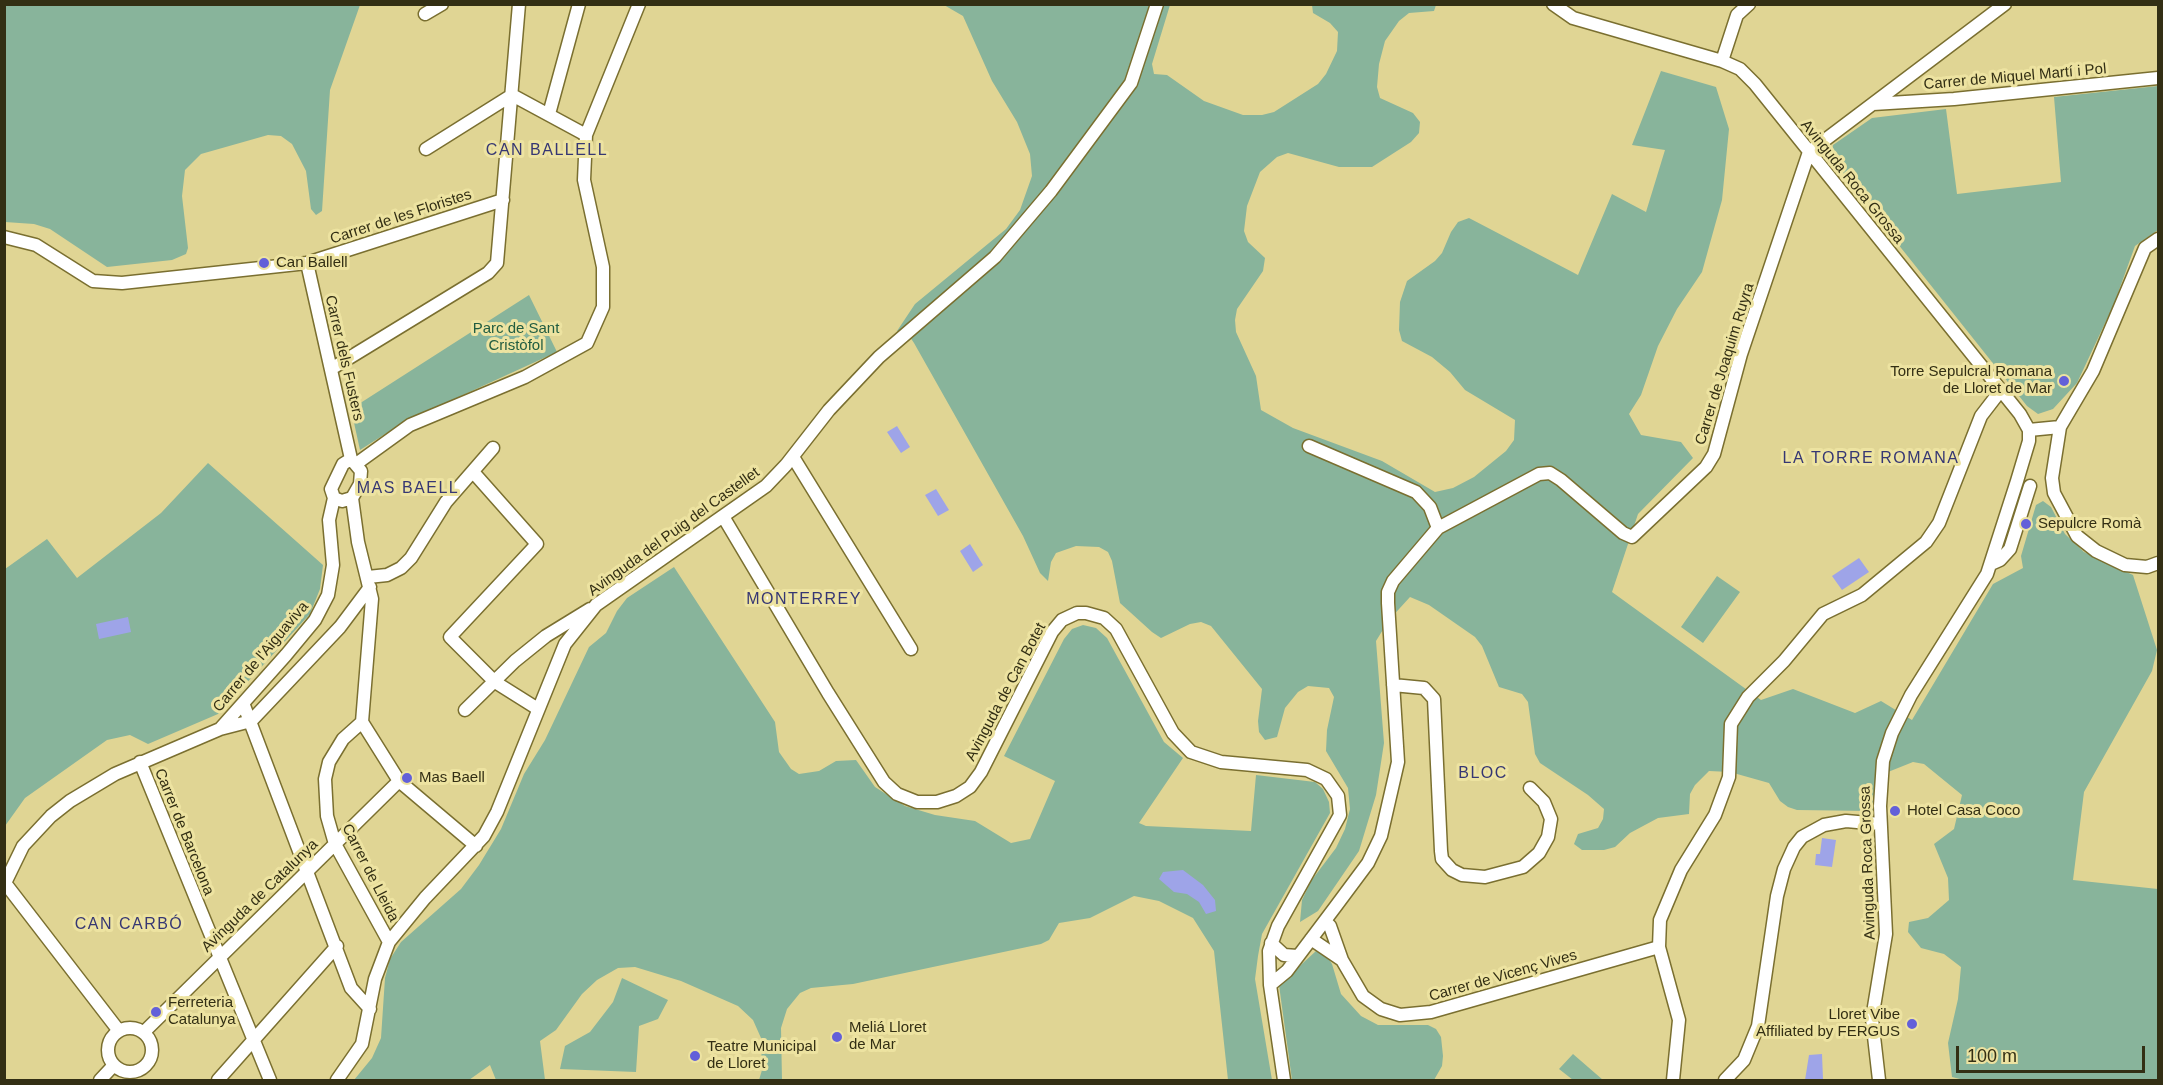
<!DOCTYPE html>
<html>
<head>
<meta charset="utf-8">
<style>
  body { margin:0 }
  #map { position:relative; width:2163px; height:1085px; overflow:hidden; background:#e0d594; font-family:Helvetica,sans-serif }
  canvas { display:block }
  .frame { position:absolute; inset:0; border:6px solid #332f14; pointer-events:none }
  .scale { position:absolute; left:1956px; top:1046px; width:189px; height:27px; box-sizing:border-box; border:3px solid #332f14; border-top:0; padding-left:8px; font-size:18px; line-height:21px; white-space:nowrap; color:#332f14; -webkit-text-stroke:4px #ede3a1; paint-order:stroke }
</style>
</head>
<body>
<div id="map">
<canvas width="2163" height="1085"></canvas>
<div class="frame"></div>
<div class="scale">100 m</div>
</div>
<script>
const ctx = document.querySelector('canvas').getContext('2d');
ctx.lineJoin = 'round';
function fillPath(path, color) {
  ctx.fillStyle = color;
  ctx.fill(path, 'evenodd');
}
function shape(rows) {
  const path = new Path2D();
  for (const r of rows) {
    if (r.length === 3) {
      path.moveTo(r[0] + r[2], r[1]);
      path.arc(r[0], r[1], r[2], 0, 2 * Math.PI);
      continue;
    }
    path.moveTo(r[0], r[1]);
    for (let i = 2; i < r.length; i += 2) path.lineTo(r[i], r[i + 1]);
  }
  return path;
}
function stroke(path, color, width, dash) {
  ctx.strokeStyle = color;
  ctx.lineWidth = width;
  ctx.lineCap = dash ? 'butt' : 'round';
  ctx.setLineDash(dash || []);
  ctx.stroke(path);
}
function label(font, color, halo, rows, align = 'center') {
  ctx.font = font + ' Helvetica,sans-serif';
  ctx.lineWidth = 6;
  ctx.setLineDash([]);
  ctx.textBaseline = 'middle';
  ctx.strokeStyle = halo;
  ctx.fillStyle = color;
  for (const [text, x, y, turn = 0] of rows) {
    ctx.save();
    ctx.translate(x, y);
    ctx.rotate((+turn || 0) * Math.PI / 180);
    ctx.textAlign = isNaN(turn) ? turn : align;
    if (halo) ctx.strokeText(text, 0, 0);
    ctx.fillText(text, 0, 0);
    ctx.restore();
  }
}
const green = shape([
  [4,5,360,5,330,90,322,211,316,215,311,209,306,171,292,144,281,136,268,135,201,154,185,170,182,196,188,248,186,254,172,260,107,267,50,229,34,224,5,222],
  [944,5,1170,5,1152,64,1154,74,1167,75,1204,101,1243,115,1262,115,1274,112,1318,84,1326,74,1337,51,1338,32,1330,23,1313,13,1312,5,1436,5,1434,11,1409,13,1399,21,1385,41,1379,64,1377,87,1380,98,1413,113,1420,122,1419,133,1411,142,1372,167,1339,167,1288,153,1277,157,1260,172,1247,206,1244,231,1248,242,1265,258,1263,271,1237,309,1235,320,1236,332,1256,376,1261,410,1293,428,1382,461,1435,492,1453,488,1474,477,1506,451,1514,440,1515,420,1465,390,1450,372,1432,357,1402,341,1399,330,1400,302,1407,281,1435,261,1442,253,1451,232,1458,222,1469,218,1578,275,1612,194,1646,212,1665,150,1632,145,1661,71,1716,87,1729,129,1722,200,1702,272,1677,309,1658,346,1641,395,1629,414,1641,435,1681,442,1693,458,1638,514,1612,592,1761,700,1793,689,1855,713,1881,701,1912,720,1993,584,2023,568,2021,556,2036,505,2043,501,2051,507,2065,534,2084,552,2133,575,2157,650,2152,671,2084,792,2073,880,2158,889,2158,1080,1964,1080,1952,1077,1948,1043,1958,999,1961,967,1944,954,1921,948,1908,932,1909,922,1928,918,1949,900,1948,878,1934,844,1954,829,1962,795,1924,764,1913,762,1888,772,1880,815,1871,811,1797,810,1788,807,1780,801,1769,783,1730,772,1709,771,1695,785,1690,794,1689,814,1658,818,1630,833,1615,847,1604,850,1582,850,1574,844,1578,834,1598,828,1603,819,1604,809,1588,795,1540,763,1535,754,1528,702,1522,694,1499,687,1482,646,1475,637,1429,605,1410,597,1389,620,1376,641,1384,743,1376,795,1359,851,1318,911,1300,922,1302,900,1311,881,1336,848,1345,829,1350,809,1348,788,1326,751,1327,730,1334,697,1329,688,1308,686,1298,692,1285,708,1277,737,1265,740,1259,732,1258,721,1262,689,1211,626,1201,622,1190,624,1161,638,1152,632,1120,603,1112,561,1108,552,1099,547,1076,546,1056,553,1051,562,1048,581,1040,573,1023,536,914,343,908,334,897,331,915,304,1006,229,1020,210,1032,176,1030,154,1017,122,992,81,963,16],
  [2158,86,2158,230,2135,246,2114,304,2077,383,2053,409,2038,414,2027,406,1831,160,1833,145,1872,118,1946,109,1957,194,2061,182,2054,97],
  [529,295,557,352,404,422,360,450,351,409],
  [208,463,323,565,320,589,310,614,218,714,148,744,130,735,107,740,25,798,5,826,5,569,47,539,77,578,161,513],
  [674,567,775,722,779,752,791,769,799,774,819,771,836,761,856,760,875,787,905,806,935,815,975,821,1011,843,1030,839,1055,781,1004,756,1064,639,1072,629,1083,625,1096,628,1107,638,1164,742,1183,758,1139,823,1146,826,1251,831,1256,775,1315,782,1323,789,1329,802,1330,813,1262,934,1258,956,1255,979,1272,1080,1228,1080,1214,951,1193,918,1159,901,1134,896,1090,918,1059,923,1049,940,1041,944,853,984,811,988,800,993,787,1009,781,1028,782,1080,759,1080,762,1070,761,1038,753,1020,738,1006,681,981,635,967,618,968,597,980,582,994,556,1030,540,1041,545,1080,496,1080,490,1065,469,1080,354,1080,372,1058,381,1038,385,978,390,959,401,942,461,889,479,865,501,829,524,774,545,740,589,647,606,633,617,611,627,598],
  [1717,576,1740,592,1703,643,1681,627],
  [1316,951,1327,956,1332,964,1341,994,1361,1016,1378,1025,1428,1025,1436,1029,1441,1037,1443,1056,1442,1066,1434,1080,1292,1080,1279,985],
  [622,978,668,1000,658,1019,639,1026,636,1072,560,1069,565,1046,590,1032,613,1002],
  [1573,1054,1603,1080,1573,1080,1559,1069]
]);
const water = shape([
  [897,426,910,447,901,453,887,432],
  [936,489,949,510,938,516,925,495],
  [970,544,983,565,973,572,960,551],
  [1859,558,1869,572,1842,590,1832,576],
  [128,617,131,632,99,639,96,624],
  [1822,838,1836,840,1832,867,1815,865,1816,854,1820,854],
  [1183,870,1203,885,1215,900,1216,911,1206,914,1199,902,1187,894,1174,892,1159,879,1163,872],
  [1822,1054,1823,1079,1805,1080,1809,1055]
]);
const minor = shape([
  [1553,4,1573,18,1722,61,1740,69,1755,84,2020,414,2029,430,2029,441,2017,481,1987,574,1911,695,1892,733,1883,761,1880,806,1886,934,1872,1019,1879,1080],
  [425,14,442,4],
  [1722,61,1737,15,1749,4],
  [1873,104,1954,99,2158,78],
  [549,114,579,4],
  [426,149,512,95,586,135],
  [1809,152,2005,4],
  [4,237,36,245,93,281,122,283,307,263,503,200],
  [307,263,351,459],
  [331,369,488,273,497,263,519,4],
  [2060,427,2052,478,2054,493,2077,536,2096,551,2125,565,2147,567,2158,563],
  [2029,430,2060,427,2093,371,2145,248,2158,239],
  [1309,446,1416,492,1430,507,1438,528],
  [793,457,911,649],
  [351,459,361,471,360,484,352,498,342,501,334,498,331,489,343,464,351,459],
  [356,464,410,425,525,377,587,343,603,307,603,267,584,180,586,135,639,4],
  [474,473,537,544,450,637,495,682,538,709],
  [352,498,358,542,372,599,362,722,399,781,476,846],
  [724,518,828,693,884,782,897,794,917,802,937,802,956,796,970,787,981,772,1052,632,1062,620,1077,613,1086,613,1104,618,1116,629,1173,733,1191,752,1221,762,1307,770,1326,779,1338,796,1340,815,1278,926,1269,951,1270,985,1284,1080],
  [1991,564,2000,560,2010,549,2030,486],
  [368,577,387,575,401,568,411,558,446,502,493,448],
  [1393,685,1424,688,1434,699,1441,851,1442,859,1452,870,1462,875,1485,877,1523,867,1539,853,1548,837,1551,819,1544,802,1530,788],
  [243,703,351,988,370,1009],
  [465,710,515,661,546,636,590,609],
  [362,722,343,739,329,762,325,779,327,816,335,844,389,942],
  [220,729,251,721,340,627,370,587],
  [140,762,270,1080],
  [5,883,119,1031],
  [4,885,23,846,51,816,70,801,115,774,220,729,286,655,315,620,328,595,333,565,329,520,334,498],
  [1325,921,1330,926,1342,960,1363,996,1381,1009,1400,1015,1431,1012,1659,947],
  [1311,939,1342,960],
  [1271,943,1284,955,1297,956],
  [1270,985,1287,971,1336,906,1368,863,1381,836,1398,762,1388,603,1388,592,1393,581,1438,528,1539,474,1550,473,1561,480,1623,533,1632,537,1706,467,1714,454,1741,354,1809,152],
  [130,1050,22],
  [144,1032,399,781],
  [100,1080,114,1065],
  [218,1080,337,946],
  [337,1080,362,1044,375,979,389,942,425,898,484,836,497,812,565,644,596,605,766,486,786,465,829,410,879,357,995,257,1051,191,1131,83,1157,4],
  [1673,1080,1679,1020,1659,947,1660,920,1681,870,1715,815,1729,777,1731,724,1748,697,1784,661,1823,614,1862,595,1926,542,1939,523,1981,416,2001,390],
  [1725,1080,1744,1060,1758,1026,1777,896,1784,869,1794,847,1802,837,1824,825,1846,821,1880,824]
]);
const markers = [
  [264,263,6,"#6360d9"],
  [2064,381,6,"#6360d9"],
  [2026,524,6,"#6360d9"],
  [407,778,6,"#6360d9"],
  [1895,811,6,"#6360d9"],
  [156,1012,6,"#6360d9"],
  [1912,1024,6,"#6360d9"],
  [837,1037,6,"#6360d9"],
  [695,1056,6,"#6360d9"]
];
const streetNames = [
  ["Carrer de Miquel Martí i Pol",2015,77,-5],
  ["Avinguda Roca Grossa",1852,182,51],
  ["Carrer de les Floristes",401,217,-18],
  ["Carrer dels Fusters",344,358,77],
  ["Carrer de Joaquim Ruyra",1725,364,-73],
  ["Avinguda del Puig del Castellet",674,532,-36],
  ["Carrer de l'Aiguaviva",261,657,-50],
  ["Avinguda de Can Botet",1006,692,-62],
  ["Carrer de Barcelona",184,832,68],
  ["Avinguda Roca Grossa",1868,863,-92],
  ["Carrer de Lleida",370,873,63],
  ["Avinguda de Catalunya",260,896,-44],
  ["Carrer de Vicenç Vives",1503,976,-16]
];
const poiNames = [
  ["Can Ballell",276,263],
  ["Torre Sepulcral Romana",2052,372,"right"],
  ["de Lloret de Mar",2052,389,"right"],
  ["Sepulcre Romà",2038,524],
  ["Mas Baell",419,778],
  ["Hotel Casa Coco",1907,811],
  ["Ferreteria",168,1003],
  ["Catalunya",168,1020],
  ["Lloret Vibe",1900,1015,"right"],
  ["Affiliated by FERGUS",1900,1032,"right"],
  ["Meliá Lloret",849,1028],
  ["de Mar",849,1045],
  ["Teatre Municipal",707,1047],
  ["de Lloret",707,1064]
];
const parkNames = [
  ["Parc de Sant",516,329],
  ["Cristòfol",516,346]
];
const neighbourhoodNames = [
  ["CAN BALLELL",547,151],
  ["LA TORRE ROMANA",1871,459],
  ["MAS BAELL",408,489],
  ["MONTERREY",804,600],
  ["BLOC",1483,774],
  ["CAN CARBÓ",129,925]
];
fillPath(green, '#88b49b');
fillPath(water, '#9ea4e8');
stroke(minor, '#7a6f30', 15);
stroke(minor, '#fff', 12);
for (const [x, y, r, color] of markers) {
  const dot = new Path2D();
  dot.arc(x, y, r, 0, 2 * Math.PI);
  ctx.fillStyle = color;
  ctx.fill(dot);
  stroke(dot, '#ede3a1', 2);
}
label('15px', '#332f14', '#ede3a1', streetNames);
label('15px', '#332f14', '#ede3a1', poiNames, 'left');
label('15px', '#225d41', '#ede3a1', parkNames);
ctx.letterSpacing = '1.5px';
label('16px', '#363773', '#ede3a1', neighbourhoodNames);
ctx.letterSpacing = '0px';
</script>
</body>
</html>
